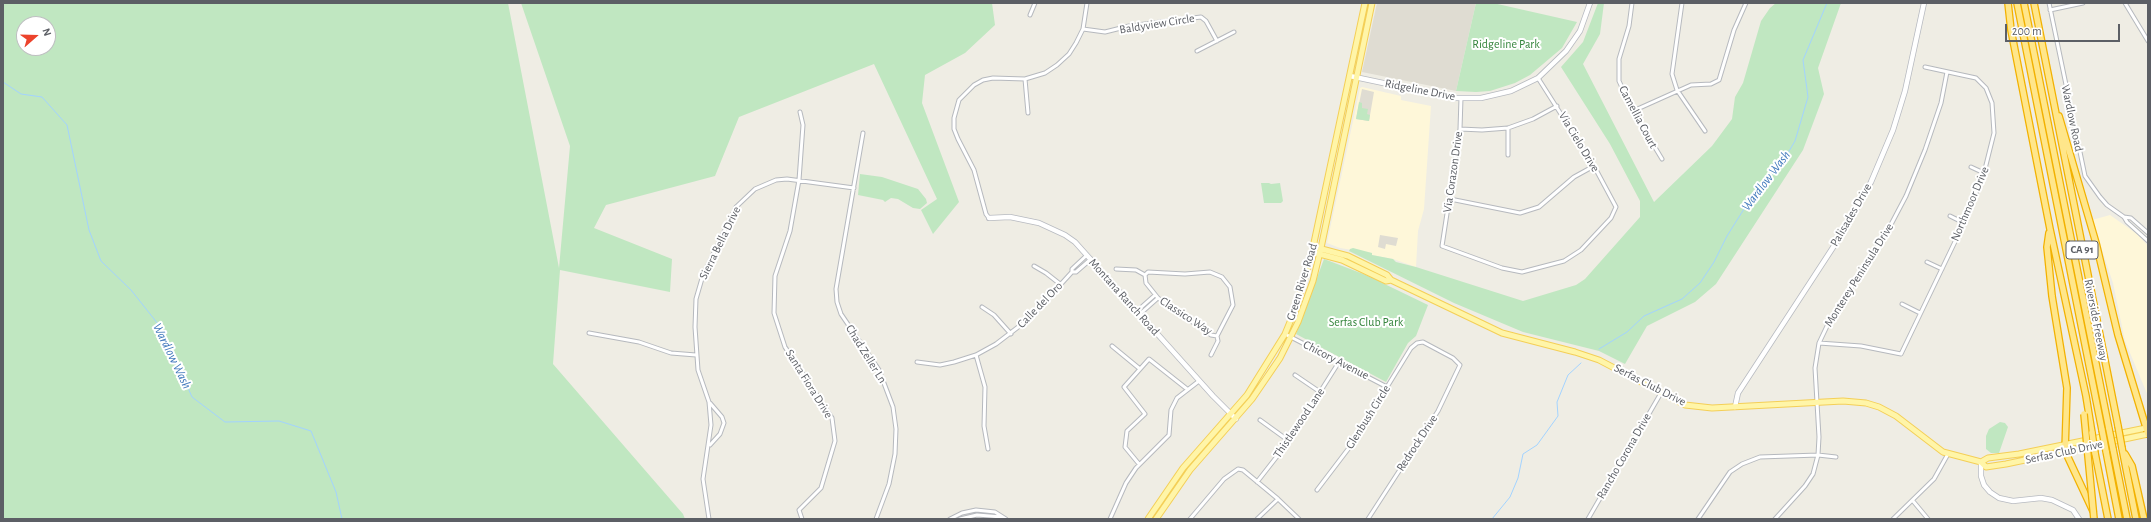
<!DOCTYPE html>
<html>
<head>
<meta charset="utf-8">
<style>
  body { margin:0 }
  #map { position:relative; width:2151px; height:522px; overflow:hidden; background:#efede4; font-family:"Alegreya Sans",sans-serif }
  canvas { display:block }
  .frame { position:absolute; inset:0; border:4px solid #5c5f65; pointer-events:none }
  .north { position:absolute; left:16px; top:16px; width:40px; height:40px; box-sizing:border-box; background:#fff; border:1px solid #bebfc1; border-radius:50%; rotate:70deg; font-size:11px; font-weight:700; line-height:16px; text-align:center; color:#5c5f65 }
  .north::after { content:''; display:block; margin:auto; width:14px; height:18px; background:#ec432c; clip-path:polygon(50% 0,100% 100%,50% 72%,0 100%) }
  .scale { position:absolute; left:2005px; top:24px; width:115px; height:18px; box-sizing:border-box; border:2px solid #5c5f65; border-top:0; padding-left:5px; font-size:12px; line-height:14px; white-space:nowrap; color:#5c5f65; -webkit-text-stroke:3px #fff; paint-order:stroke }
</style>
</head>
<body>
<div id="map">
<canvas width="2151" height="522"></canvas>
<div class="frame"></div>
<div class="north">N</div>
<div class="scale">200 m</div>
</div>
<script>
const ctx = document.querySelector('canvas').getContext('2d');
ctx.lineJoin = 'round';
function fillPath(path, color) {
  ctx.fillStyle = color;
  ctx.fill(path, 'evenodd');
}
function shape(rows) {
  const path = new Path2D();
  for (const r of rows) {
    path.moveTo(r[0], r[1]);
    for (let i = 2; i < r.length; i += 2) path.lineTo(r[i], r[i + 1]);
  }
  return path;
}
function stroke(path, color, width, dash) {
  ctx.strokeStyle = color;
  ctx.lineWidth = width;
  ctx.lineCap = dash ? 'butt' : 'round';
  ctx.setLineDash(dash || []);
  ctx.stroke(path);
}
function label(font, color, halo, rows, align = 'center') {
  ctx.font = font + ' "Alegreya Sans",sans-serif';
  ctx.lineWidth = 4;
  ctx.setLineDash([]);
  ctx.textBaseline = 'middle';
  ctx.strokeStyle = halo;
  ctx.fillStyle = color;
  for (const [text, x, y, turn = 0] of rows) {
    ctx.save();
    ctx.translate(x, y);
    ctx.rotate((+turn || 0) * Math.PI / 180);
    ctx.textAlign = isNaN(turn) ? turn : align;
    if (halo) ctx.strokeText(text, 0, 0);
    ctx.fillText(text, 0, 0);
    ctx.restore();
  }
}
const commercial = shape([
  [1362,87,1401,96,1401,100,1431,106,1424,209,1418,231,1416,267,1393,259,1372,255,1372,253,1340,248,1327,243,1360,88],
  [2110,215,2137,234,2148,246,2148,396,2125,341,2113,283,2092,220]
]);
const education = shape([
  [1377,3,1476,3,1456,91,1362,72],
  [1362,89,1374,92,1369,121,1356,119],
  [1380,235,1398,238,1396,246,1386,244,1385,249,1378,247]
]);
const green = shape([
  [3,3,508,3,559,268,570,146,521,3,992,3,995,25,965,53,925,75,922,103,959,202,933,234,921,210,937,199,874,64,739,117,715,176,606,205,594,228,672,259,670,292,560,270,553,364,683,514,685,519,3,519],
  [24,24,48,24,48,48,24,48],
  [1476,3,1493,3,1577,22,1562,48,1530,75,1515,83,1490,91,1476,92,1456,91],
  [1598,3,1604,3,1600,34,1583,64,1654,202,1712,146,1732,119,1735,97,1743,83,1761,21,1770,8,1776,3,1841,3,1818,68,1824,94,1803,150,1716,284,1695,302,1647,326,1625,364,1599,351,1523,332,1454,303,1349,251,1350,249,1353,248,1372,253,1372,255,1393,259,1396,262,1416,267,1523,301,1576,285,1585,279,1640,217,1640,201,1610,144,1561,67,1583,42],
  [1359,102,1362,103,1362,108,1368,109,1367,114,1370,115,1369,121,1356,119],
  [860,174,882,177,918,189,926,199,927,203,920,209,913,208,898,199,891,198,885,202,883,200,858,195],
  [1269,183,1271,184,1280,183,1283,201,1281,203,1264,203,1261,183],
  [1324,259,1366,275,1428,305,1416,336,1408,343,1386,382,1296,334],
  [2000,422,2005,423,2008,427,1999,453,1991,453,1986,449,1986,436,1989,429]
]);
const stream = shape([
  [3,82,21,94,42,97,67,125,89,230,101,261,131,290,162,329,192,397,225,422,279,421,311,431,336,492,342,519],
  [1599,349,1627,332,1644,316,1682,299,1700,283,1714,262,1727,236,1749,201,1782,163,1795,141,1808,97,1803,60,1827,3],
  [1492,519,1510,497,1518,478,1523,454,1537,445,1558,416,1557,402,1568,375,1581,363]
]);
const street = shape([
  [1632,3,1629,26,1619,59,1619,81,1633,111,1662,159],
  [1682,3,1672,74,1677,90,1705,131],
  [2049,3,2085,176,2100,197,2107,205,2124,217,2131,218,2148,233],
  [2125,3,2148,41],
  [2050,10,2083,3],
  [1030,15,1035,3],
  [1083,29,1105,32,1129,26,1201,17,1206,21,1217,41],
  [1197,51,1234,32],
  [1025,79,1028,113],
  [1461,98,1460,129,1442,246,1502,268,1522,272,1541,267,1564,261,1581,250,1611,218,1616,207,1594,166,1538,78],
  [1633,111,1691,85,1711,84,1719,80,1734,30,1746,3],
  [800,112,803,125,799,180,790,231,775,276,774,313,785,347,832,418,835,441,821,488,799,510,802,519],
  [1508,128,1508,155],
  [1460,129,1482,130,1508,128,1533,119,1557,106],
  [863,133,836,289,837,302,841,314,879,370,893,407,896,429,895,454,889,484,876,519],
  [1971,167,1984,173],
  [1450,199,1520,213,1539,207,1574,177,1594,166],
  [1950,216,1964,223],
  [2124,217,2127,222,2148,241],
  [989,218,986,214,974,170,958,139,954,129,954,118,959,100,974,85,983,80,993,78,1025,79,1045,73,1057,65,1069,54,1076,43,1083,29,1087,3],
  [1927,262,1942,269],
  [1034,266,1046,273,1060,284],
  [1116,269,1136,270,1145,275,1148,272,1185,274,1210,272,1222,277,1230,287,1233,305,1217,336,1218,341,1211,355],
  [1072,272,1076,272,1091,259],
  [1145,275,1146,283,1158,298,1211,335,1217,336],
  [1902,304,1920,313],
  [982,307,994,315,1011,334],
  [1137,311,1155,295],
  [1140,314,1158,298],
  [589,333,639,342,671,353,696,355],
  [1285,334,1387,387],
  [1819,343,1861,346,1901,354,1964,223,1984,173,1994,133,1992,103,1986,88,1976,78,1925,67],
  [1112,346,1140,369],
  [976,355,985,387,984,426,988,449],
  [917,362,940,365,954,362,976,355,996,344,1030,318,1072,272,1072,269,1087,255],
  [1295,375,1320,392],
  [710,403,722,417,724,423,720,434,710,445],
  [1260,420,1289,441],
  [1139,464,1125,447,1127,431,1145,414,1124,387,1149,359,1187,389],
  [1257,482,1289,441,1339,362],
  [1317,490,1352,444,1411,348,1417,343,1423,342,1453,358,1460,365,1438,411,1368,519],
  [1913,501,1928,519],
  [709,519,703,479,711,425,709,402,698,370,695,327,696,299,703,275,736,207,755,189,776,180,787,179,854,188],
  [950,519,962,513,976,510,995,512,1006,519],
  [960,519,977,515,1002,517],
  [1110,519,1126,483,1136,468,1169,435,1171,410,1177,398,1199,381],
  [1190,519,1224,479,1238,469,1243,470,1278,499,1299,519],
  [1257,519,1278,499],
  [1588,519,1661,393],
  [1698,519,1730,472,1742,464,1760,457,1818,455,1836,457],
  [1775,519,1805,486,1813,474,1818,455,1819,437,1815,368,1819,343,1829,322,1887,232,1906,196,1925,150,1941,103,1947,72],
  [1893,519,1934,479,1948,454]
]);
const secondary = shape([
  [1350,76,1454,98,1481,98,1511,91,1538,78,1566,51,1580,31,1590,3],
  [989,218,1010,217,1039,223,1065,235,1075,242,1213,396,1236,419],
  [1735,407,1738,393,1847,226,1871,182,1893,130,1905,91,1924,3],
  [1981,462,1981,476,1984,485,1990,492,1999,498,2013,501,2041,498,2052,500,2073,510,2079,519]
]);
const primary = shape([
  [1318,248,1348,256,1387,275,1391,280],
  [1312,252,1342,260,1386,281,1391,280,1502,333,1575,352,1599,360,1685,405,1712,408,1843,401,1866,403,1879,407,1896,416,1943,452,1981,462,1986,467,2006,464,2148,434],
  [1981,462,1988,458,2019,454,2146,428],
  [1148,519,1183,468,1247,395,1285,334,1297,305,1312,252,1365,3],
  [1156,519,1190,470,1252,399,1280,358,1298,322,1313,281,1321,248,1372,3]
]);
const highway = shape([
  [2008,3,2011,30,2050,229,2086,396,2092,433],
  [2017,3,2102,430],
  [2024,3,2109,429],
  [2034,3,2118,426],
  [2059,116,2096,243,2118,335,2148,434],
  [2049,233,2047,247,2052,296,2067,388,2065,451,2093,511],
  [2122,448,2136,519],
  [2113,449,2127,519],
  [2106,451,2119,519],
  [2095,453,2108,519],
  [2125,454,2132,466,2144,519]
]);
const highwayBridge = shape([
  [2084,414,2094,519],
  [2118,426,2122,448],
  [2109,429,2113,449],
  [2102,430,2106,451],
  [2092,433,2095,453]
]);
const shields = [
  [2082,250,32]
];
const shieldNames = [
  ["CA 91",2082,250]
];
const streetNames = [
  ["Baldyview Circle",1157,24,-9],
  ["Ridgeline Drive",1420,90,11],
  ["Camellia Court",1638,117,62],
  ["Wardlow Road",2072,118,78],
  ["Via Cielo Drive",1579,142,59],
  ["Via Corazon Drive",1453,172,-82],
  ["Northmoor Drive",1970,204,-67],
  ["Palisades Drive",1851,215,-60],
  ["Sierra Bella Drive",720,243,-64],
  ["Monterey Peninsula Drive",1859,275,-58],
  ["Green River Road",1302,282,-73],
  ["Montana Ranch Road",1124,297,48],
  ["Calle del Oro",1040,305,-46],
  ["Classico Way",1186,316,33],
  ["Riverside Freeway",2096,320,79],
  ["Chad Zeller Ln",866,354,58],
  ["Chicory Avenue",1336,360,27],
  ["Santa Fiora Drive",809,384,58],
  ["Serfas Club Drive",1650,385,27],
  ["Glenbush Circle",1368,417,-58],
  ["Thistlewood Lane",1299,423,-56],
  ["Redrock Drive",1417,443,-57],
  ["Serfas Club Drive",2064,452,-12],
  ["Rancho Corona Drive",1624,456,-60]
];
const parkNames = [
  ["Ridgeline Park",1506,44],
  ["Serfas Club Park",1366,322]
];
const waterNames = [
  ["Wardlow Wash",1766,181,-53],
  ["Wardlow Wash",172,356,64]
];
fillPath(commercial, '#fef7d9');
fillPath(education, '#dfdcd2');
fillPath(green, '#c0e7c1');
stroke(stream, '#a3d3ff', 1);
stroke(street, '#b6b9be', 5);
stroke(secondary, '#b7bac0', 6);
stroke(primary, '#f4cf57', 7);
stroke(highway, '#f2b100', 8);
stroke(street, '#fff', 3);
stroke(secondary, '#fff', 4.5);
stroke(primary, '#fff5a8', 5);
stroke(highway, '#ffe68a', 5.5);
stroke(highwayBridge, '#f2b100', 8, []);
stroke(highwayBridge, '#ffe68a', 5.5);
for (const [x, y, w] of shields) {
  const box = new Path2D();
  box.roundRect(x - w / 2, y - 9, w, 18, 3);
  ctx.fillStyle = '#fff';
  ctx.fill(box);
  stroke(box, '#5c5f65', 1);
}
label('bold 11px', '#5c5f65', null, shieldNames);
label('12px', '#5c5f65', '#fff', streetNames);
label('12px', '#33843b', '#fff', parkNames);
label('italic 13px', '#4078bc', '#fff', waterNames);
</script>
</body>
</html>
